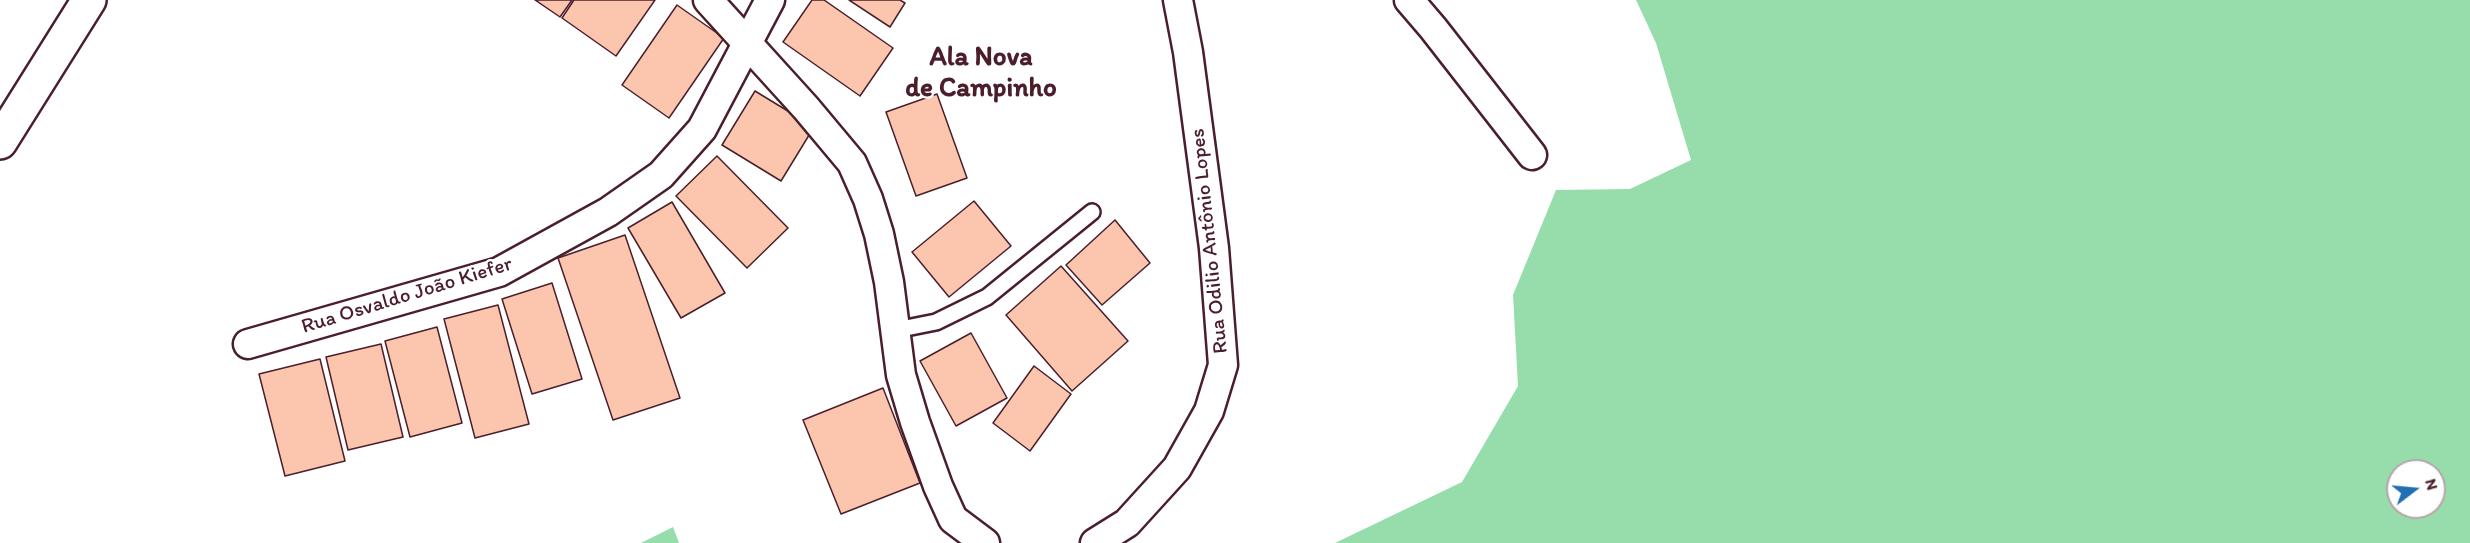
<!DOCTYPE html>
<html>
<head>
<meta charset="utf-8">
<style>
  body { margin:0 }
  #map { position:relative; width:2470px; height:543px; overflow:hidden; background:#fff; font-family:Itim,sans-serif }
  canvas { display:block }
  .north { position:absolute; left:2386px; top:459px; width:60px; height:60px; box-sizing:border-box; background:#fff; border:2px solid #b7a5aa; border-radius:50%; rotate:74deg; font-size:16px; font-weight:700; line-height:24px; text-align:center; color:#4a1f2b }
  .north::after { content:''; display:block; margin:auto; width:21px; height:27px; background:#1f6fb2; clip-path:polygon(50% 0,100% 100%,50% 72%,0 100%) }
</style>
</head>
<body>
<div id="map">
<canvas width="2470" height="543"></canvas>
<div class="north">N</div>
</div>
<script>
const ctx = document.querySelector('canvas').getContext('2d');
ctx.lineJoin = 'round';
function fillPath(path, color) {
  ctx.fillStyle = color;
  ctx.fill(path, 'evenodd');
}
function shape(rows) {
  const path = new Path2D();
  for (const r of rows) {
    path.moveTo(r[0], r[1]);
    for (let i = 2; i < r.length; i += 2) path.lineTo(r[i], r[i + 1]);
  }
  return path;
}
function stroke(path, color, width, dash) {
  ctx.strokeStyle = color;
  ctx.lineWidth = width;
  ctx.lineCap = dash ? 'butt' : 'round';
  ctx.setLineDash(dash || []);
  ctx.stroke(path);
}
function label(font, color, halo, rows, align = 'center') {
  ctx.font = font + ' Itim,sans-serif';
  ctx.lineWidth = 4.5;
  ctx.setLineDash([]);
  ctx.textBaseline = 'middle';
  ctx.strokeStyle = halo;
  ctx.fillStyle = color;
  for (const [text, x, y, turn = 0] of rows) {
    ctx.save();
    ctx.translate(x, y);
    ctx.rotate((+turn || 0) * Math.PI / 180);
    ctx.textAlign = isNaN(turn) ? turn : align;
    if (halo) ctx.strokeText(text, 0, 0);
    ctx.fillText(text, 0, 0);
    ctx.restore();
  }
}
const green = shape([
  [1636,0,2470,0,2470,543,1335,543,1462,482,1518,386,1513,295,1556,190,1630,189,1691,160,1656,43],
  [2398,471,2434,471,2434,507,2398,507],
  [673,527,679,543,641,543]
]);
const building = shape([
  [535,0,572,0,560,17,535,0],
  [574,0,655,0,616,56,562,18,574,0],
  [812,0,824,0,893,48,860,96,783,42,812,0],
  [849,0,900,0,905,3,890,27,849,0],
  [677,5,724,38,669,118,622,85,677,5],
  [755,91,814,127,781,181,722,145,755,91],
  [937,94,967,178,916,196,886,112,937,94],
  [717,156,788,228,747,268,676,196,717,156],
  [974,201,1011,246,949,297,912,252,974,201],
  [672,202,725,293,681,318,628,228,672,202],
  [1115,220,1150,263,1102,305,1066,265,1115,220],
  [625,235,680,398,613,420,558,258,625,235],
  [1061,266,1128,341,1072,391,1006,315,1061,266],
  [552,283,582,379,532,394,502,299,552,283],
  [498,305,529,424,475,438,444,319,498,305],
  [437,327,462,423,410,437,385,341,437,327],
  [971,333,1007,398,956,426,920,361,971,333],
  [381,344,403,437,348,450,326,357,381,344],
  [320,359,345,461,285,476,259,374,320,359],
  [1034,366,1071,394,1030,451,993,423,1034,366],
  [883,388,920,483,841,514,803,420,883,388]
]);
const lane = shape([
  [896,330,936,322,987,297,1092,212]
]);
const street = shape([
  [708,0,806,108,852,163,868,199,879,234,889,282,901,375,915,422,938,486,953,519,985,543],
  [1409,0,1433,28,1532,155],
  [248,344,499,272,608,212,661,175,702,129,770,0],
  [1095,543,1127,523,1177,468,1209,411,1223,365,1214,248,1188,52,1178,0]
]);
const secondary = shape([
  [0,142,89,0]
]);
const streetNames = [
  ["Rua Odilio Antônio Lopes",1210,241,-96],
  ["Rua Osvaldo João Kiefer",407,296,-17]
];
const districtNames = [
  ["Ala Nova",981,58],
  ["de Campinho",981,89]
];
fillPath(green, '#96ddab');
fillPath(building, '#fbc6ad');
stroke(building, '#4a1f2b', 1.5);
stroke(lane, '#4a1f2b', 20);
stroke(street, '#4a1f2b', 33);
stroke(secondary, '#4a1f2b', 38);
stroke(lane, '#fff', 15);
stroke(street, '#fff', 28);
stroke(secondary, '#fff', 33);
label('21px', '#4a1f2b', '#fff', streetNames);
label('bold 27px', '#4a1f2b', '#fff', districtNames);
</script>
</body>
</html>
